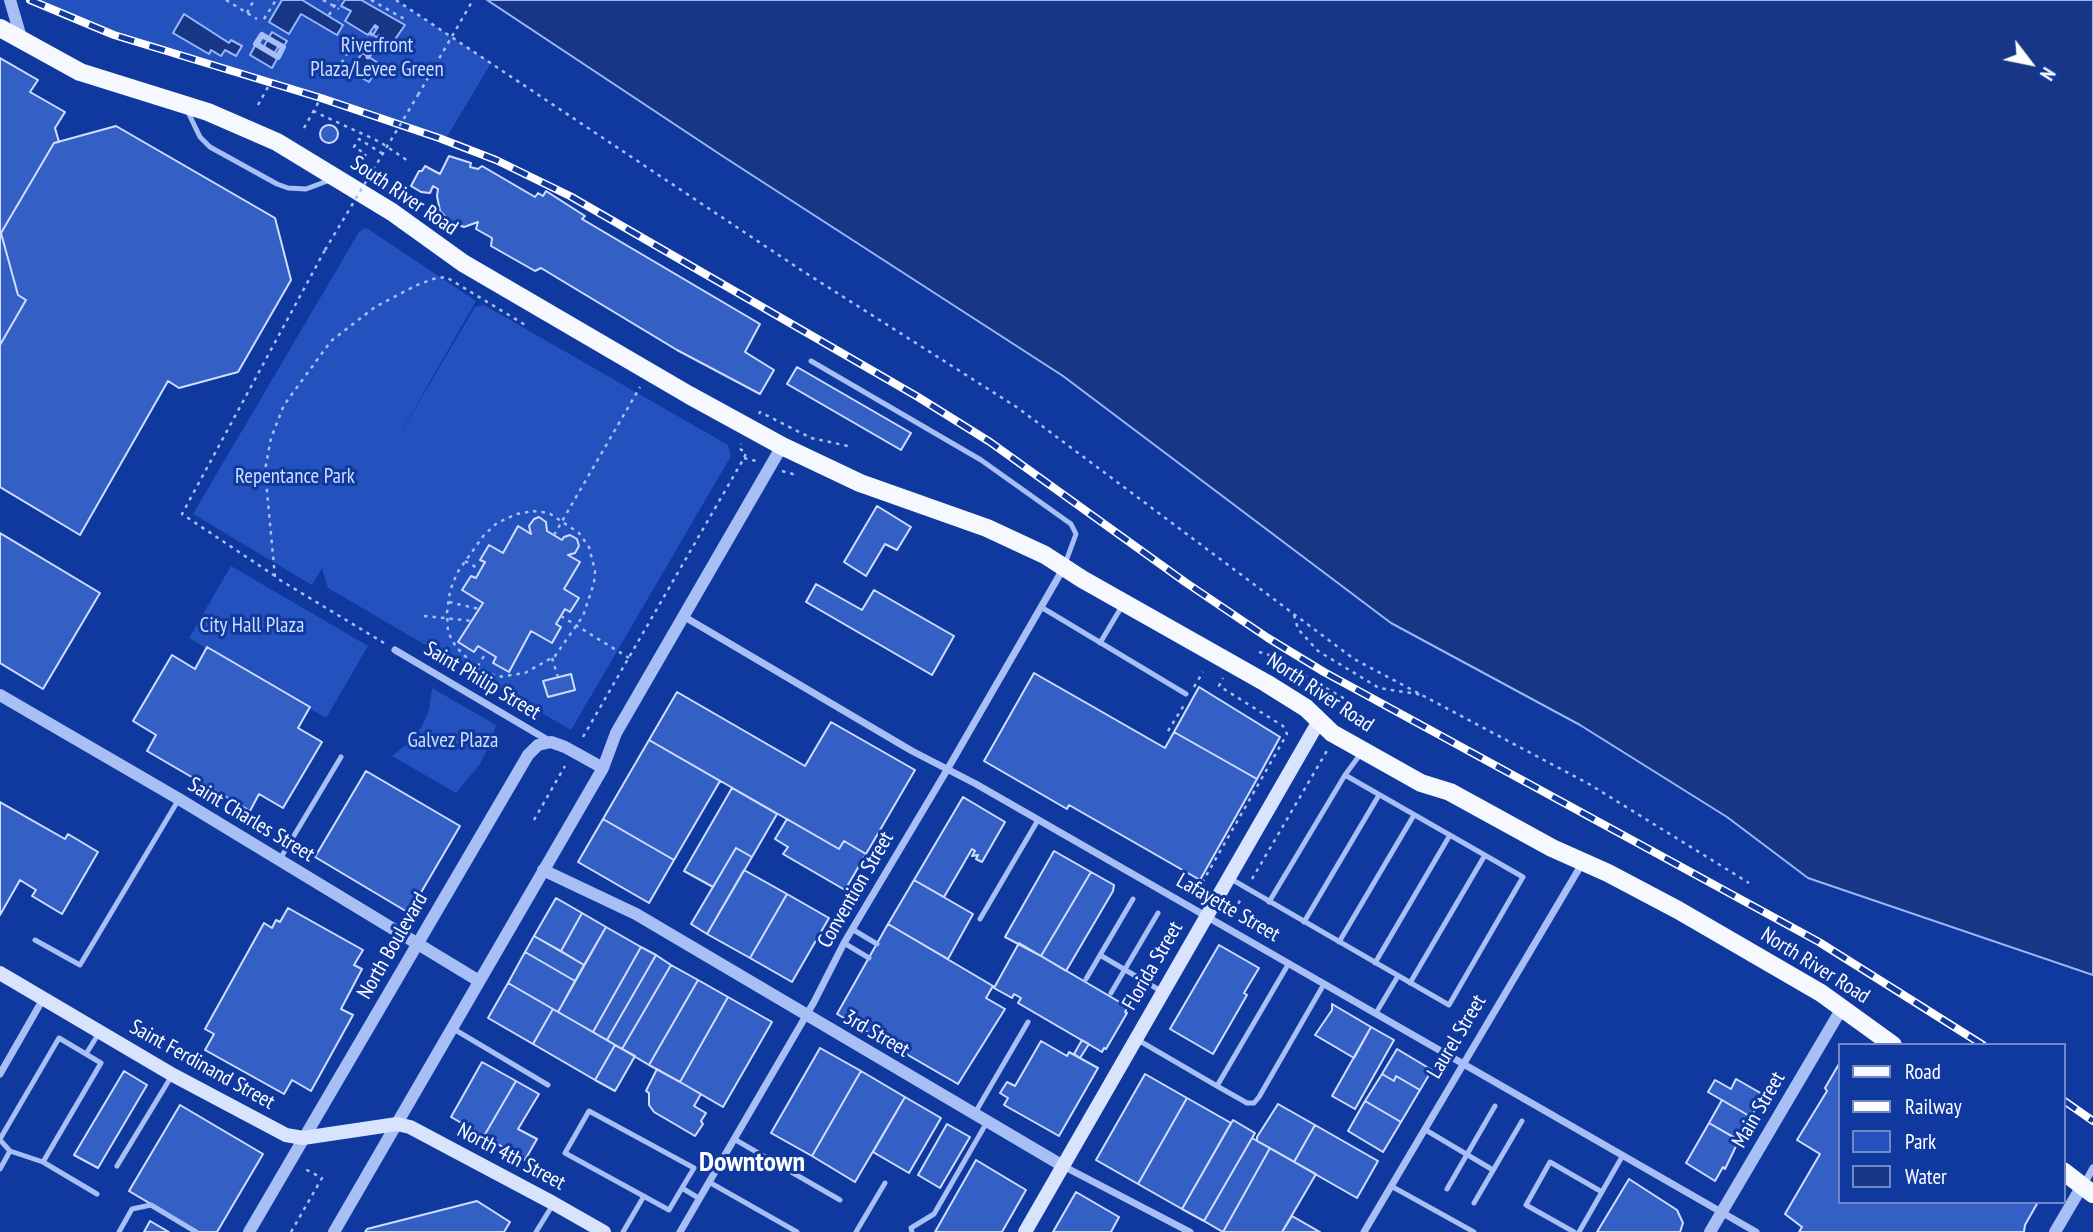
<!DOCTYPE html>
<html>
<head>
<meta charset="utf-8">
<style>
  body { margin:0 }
  #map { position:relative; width:2093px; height:1232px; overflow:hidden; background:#1039a0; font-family:"PT Sans Narrow",sans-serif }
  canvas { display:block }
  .legend { position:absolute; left:1838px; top:1043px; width:228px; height:161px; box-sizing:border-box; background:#1039a0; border:2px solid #7088c6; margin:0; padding:9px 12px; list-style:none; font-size:21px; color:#fff }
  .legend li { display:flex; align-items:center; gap:14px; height:35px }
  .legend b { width:35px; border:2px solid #7088c6 }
  .north { position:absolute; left:1995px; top:28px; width:70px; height:70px; -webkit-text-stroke:5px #1039a0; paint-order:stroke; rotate:122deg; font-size:19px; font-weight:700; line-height:28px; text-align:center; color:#fff }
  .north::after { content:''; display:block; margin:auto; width:24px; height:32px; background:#fff; clip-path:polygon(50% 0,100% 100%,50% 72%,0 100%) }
</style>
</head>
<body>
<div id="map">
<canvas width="2093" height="1232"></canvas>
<ul class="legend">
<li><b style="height:9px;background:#f6f8ff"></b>Road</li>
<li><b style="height:9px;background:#fff"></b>Railway</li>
<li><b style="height:19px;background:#2351be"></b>Park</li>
<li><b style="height:19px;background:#173685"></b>Water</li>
</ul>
<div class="north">N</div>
</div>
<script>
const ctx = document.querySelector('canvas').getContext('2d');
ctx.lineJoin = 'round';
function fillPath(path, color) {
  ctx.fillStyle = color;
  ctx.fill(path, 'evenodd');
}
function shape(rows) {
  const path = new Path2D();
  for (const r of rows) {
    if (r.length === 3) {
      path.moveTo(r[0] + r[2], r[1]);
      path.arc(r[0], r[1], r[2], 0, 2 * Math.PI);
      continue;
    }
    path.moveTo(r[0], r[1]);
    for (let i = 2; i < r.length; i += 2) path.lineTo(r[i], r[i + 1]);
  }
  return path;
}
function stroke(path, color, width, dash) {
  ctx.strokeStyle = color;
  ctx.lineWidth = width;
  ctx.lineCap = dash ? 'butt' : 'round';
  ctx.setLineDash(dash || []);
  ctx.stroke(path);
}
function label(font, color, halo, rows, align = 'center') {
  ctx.font = font + ' "PT Sans Narrow",sans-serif';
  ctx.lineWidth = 6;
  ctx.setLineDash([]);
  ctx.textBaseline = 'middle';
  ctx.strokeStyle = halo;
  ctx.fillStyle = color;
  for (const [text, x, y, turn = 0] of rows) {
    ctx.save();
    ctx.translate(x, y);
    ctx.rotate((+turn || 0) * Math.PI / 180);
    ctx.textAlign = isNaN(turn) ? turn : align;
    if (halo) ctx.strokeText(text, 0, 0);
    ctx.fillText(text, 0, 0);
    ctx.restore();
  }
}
const green = shape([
  [41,0,395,0,491,63,445,140,256,78,114,35,42,6],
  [364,228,368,229,476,301,393,446,475,307,484,305,728,445,731,456,571,730,328,588,322,568,312,585,193,514,359,232],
  [231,566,368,646,326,718,189,638],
  [432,688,496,725,491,741,480,764,456,793,392,756,411,741,422,726,429,710]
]);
const water = shape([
  [282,0,302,0,343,25,337,35,301,14,289,34,269,22,282,0],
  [345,0,361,0,405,25,391,45,373,35,378,27,375,25,368,35,345,21,351,11,341,6,345,0],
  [487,0,2093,0,2093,975,1808,878,1727,817,1580,725,1391,623,1063,376,724,157,487,0],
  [184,14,229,43,231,40,242,46,236,56,225,50,221,56,211,50,209,54,173,33,184,14],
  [272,32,287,41,283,47,279,45,274,54,278,57,272,68,250,55,256,44,263,48,272,32],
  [362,53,380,64,369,82,351,72,362,53]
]);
const stream = shape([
  [368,57,379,37]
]);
const building = shape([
  [0,58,38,80,30,92,65,112,55,128,59,142,54,143,1,233,18,295,26,300,0,345,0,58],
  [329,134,9],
  [116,126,275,218,291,280,238,372,179,388,168,381,80,535,0,487,0,345,26,300,18,295,1,233,54,143,116,126],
  [449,156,471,163,470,167,478,169,482,166,535,197,538,193,543,196,546,191,585,216,582,219,760,324,745,352,774,370,760,394,677,350,541,268,535,271,491,246,492,238,476,229,478,222,464,227,450,222,440,211,437,196,438,189,433,186,430,193,421,192,411,186,419,171,422,171,425,166,440,174,449,156],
  [797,367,911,433,901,450,787,384,797,367],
  [877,506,911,527,897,550,885,544,866,576,844,562,877,506],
  [539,517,546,522,547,531,562,540,564,537,570,535,577,539,579,546,575,553,568,555,580,562,564,589,579,598,570,612,565,609,556,624,561,627,552,643,531,631,509,672,493,663,496,657,478,646,474,652,458,642,483,603,462,590,471,576,476,578,485,562,480,560,489,545,503,553,518,526,531,534,529,526,534,519,539,517],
  [0,533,100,593,43,689,0,663,0,533],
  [816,584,862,610,874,590,954,636,932,675,806,602,816,584],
  [207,647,310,707,298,728,322,742,283,808,259,794,250,811,147,751,156,735,133,721,172,655,195,669,207,647],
  [1034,673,1165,748,1174,732,1257,779,1200,880,1069,805,1067,809,984,761,1034,673],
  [571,674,575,690,548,697,543,681,571,674],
  [1199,687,1280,737,1257,779,1174,732,1199,687],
  [677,692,805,766,831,722,915,770,866,854,844,841,839,849,649,740,677,692],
  [649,740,720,781,674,860,603,819,649,740],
  [366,771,460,826,409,913,315,857,366,771],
  [732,788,777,814,752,857,736,848,713,887,684,871,732,788],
  [963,797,1005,822,982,862,976,859,978,855,972,856,975,851,972,849,944,897,914,880,963,797],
  [0,802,65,839,68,834,98,852,62,914,32,896,36,890,20,880,0,915,0,802],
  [603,819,674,860,649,903,578,862,603,819],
  [787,819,839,849,844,841,866,854,845,890,783,854,788,847,775,839,787,819],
  [736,848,752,857,707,934,691,924,736,848],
  [1054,851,1091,872,1041,956,1005,937,1054,851],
  [744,870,787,894,750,958,707,934,744,870],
  [1091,872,1114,885,1113,891,1066,971,1041,956,1091,872],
  [914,880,973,914,948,959,888,924,914,880],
  [787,894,829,918,792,982,750,958,787,894],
  [556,898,582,913,561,951,534,936,556,898],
  [288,908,363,950,354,965,362,969,341,1009,353,1015,311,1091,292,1080,284,1094,205,1050,214,1034,205,1029,264,923,272,928,276,920,280,922,288,908],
  [582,913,606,927,584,965,561,951,582,913],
  [888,924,993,986,986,998,1005,1009,958,1084,837,1014,888,924],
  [606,927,641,947,593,1032,558,1012,606,927],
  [534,936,584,965,575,981,525,952,534,936],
  [1019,943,1128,1007,1125,1012,1127,1013,1106,1049,1104,1048,1102,1052,1018,1003,1021,998,1014,994,1012,998,994,988,1019,943],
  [1219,945,1259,968,1244,993,1247,995,1213,1054,1170,1029,1219,945],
  [641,947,656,955,607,1040,593,1032,641,947],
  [525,952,575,981,558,1012,508,983,525,952],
  [656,955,671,965,622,1049,607,1040,656,955],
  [671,965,698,980,649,1065,622,1049,671,965],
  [698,980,728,997,680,1082,649,1065,698,980],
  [508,983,553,1009,533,1044,488,1018,508,983],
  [728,997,772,1022,723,1107,680,1082,728,997],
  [1332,1004,1371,1027,1354,1058,1315,1035,1332,1010,1332,1004],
  [553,1009,615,1045,595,1080,533,1044,553,1009],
  [1371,1027,1394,1040,1355,1109,1332,1096,1371,1027],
  [1082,1040,1089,1044,1080,1058,1074,1054,1082,1040],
  [1041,1041,1067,1056,1069,1052,1098,1068,1059,1136,1004,1105,1008,1098,1000,1093,1007,1082,1015,1086,1041,1041],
  [615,1045,635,1056,615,1091,595,1080,615,1045],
  [820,1048,861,1071,812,1156,771,1133,820,1048],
  [1397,1049,1432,1070,1420,1090,1396,1076,1394,1081,1382,1074,1397,1049],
  [482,1062,516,1081,484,1136,451,1117,482,1062],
  [1839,1064,1839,1202,2038,1202,2025,1225,2024,1232,1799,1232,1802,1227,1785,1214,1820,1154,1797,1140,1827,1091,1825,1088,1839,1064],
  [657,1069,701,1094,694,1106,706,1113,701,1121,703,1124,695,1136,654,1112,649,1105,649,1093,646,1091,657,1069],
  [124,1071,147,1085,98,1168,74,1155,124,1071],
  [861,1071,905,1097,855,1182,812,1156,861,1071],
  [1145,1074,1187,1098,1138,1184,1096,1160,1145,1074],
  [1382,1074,1394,1081,1396,1076,1420,1090,1401,1122,1365,1101,1382,1074],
  [1736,1079,1764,1095,1751,1117,1708,1092,1715,1080,1731,1089,1736,1079],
  [516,1081,539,1094,518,1129,537,1139,525,1160,484,1136,516,1081],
  [905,1097,941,1118,909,1173,873,1152,905,1097],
  [1187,1098,1231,1123,1182,1209,1138,1184,1187,1098],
  [1722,1100,1751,1117,1738,1140,1709,1123,1722,1100],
  [1365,1101,1401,1122,1383,1152,1348,1131,1365,1101],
  [1278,1104,1315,1125,1294,1162,1257,1141,1257,1137,1278,1104],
  [180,1105,263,1154,217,1232,198,1232,129,1191,180,1105],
  [1233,1120,1255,1133,1204,1221,1182,1209,1233,1120],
  [1709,1123,1739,1140,1725,1169,1723,1167,1715,1181,1686,1163,1709,1123],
  [947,1124,970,1137,940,1188,918,1175,947,1124],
  [1315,1125,1378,1161,1357,1198,1294,1162,1315,1125],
  [1252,1138,1270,1148,1223,1232,1204,1221,1252,1138],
  [1270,1148,1316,1174,1282,1232,1223,1232,1270,1148],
  [976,1160,1026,1190,1002,1232,935,1232,976,1160],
  [1629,1179,1677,1210,1683,1223,1680,1232,1597,1232,1629,1179],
  [1076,1192,1119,1217,1111,1232,1053,1232,1076,1192],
  [477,1201,510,1222,504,1232,365,1232,367,1229,477,1201],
  [1292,1216,1320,1232,1282,1232,1292,1216],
  [150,1221,169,1232,144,1232,150,1221]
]);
const path = shape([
  [226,0,257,19],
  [323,0,339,9],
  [371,0,408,21],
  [396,0,801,270,1018,408,1354,659,1589,784,1749,883],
  [247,13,254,0],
  [329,15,338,0],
  [264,19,276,0],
  [366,43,376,26],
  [337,70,357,38,385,54],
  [418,95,473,0],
  [258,105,273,78],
  [313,111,380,142,408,161],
  [304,128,322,96],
  [364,157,366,154,354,147,359,139,383,154],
  [759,414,760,412,811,438,848,446],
  [744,458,756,461],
  [782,471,793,474,794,472],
  [533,511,549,513,579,533,589,547,595,571,594,583,583,616,555,656,525,673,498,677,477,668,456,647,448,632,447,612,450,591,457,573,484,535,497,523,517,514,533,511],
  [554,535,640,387],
  [465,561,481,570],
  [275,576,182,514,325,250],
  [449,602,479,609],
  [1294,615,1298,629,1318,651,1379,688,1423,695],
  [424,616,473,621],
  [561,616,629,658],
  [384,643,275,577,265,470,271,438,284,405,331,341,375,307,417,285,433,279,446,277,527,326],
  [1259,652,1267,654,1350,702,1345,710],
  [552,658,558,677],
  [469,681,487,651],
  [1194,687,1203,672],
  [1168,731,1184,705],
  [583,737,744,458,746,453,739,448,741,444],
  [534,820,565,766],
  [1252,879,1328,749],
  [1198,890,1287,734,1283,726,1219,686,1223,678],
  [1234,911,1242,897],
  [291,1232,322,1178,303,1168]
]);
const service = shape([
  [187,110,200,137,210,147,277,184,288,188,306,189,330,180],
  [811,361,981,460,1071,524,1076,534,1065,564],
  [1041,607,1186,694],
  [1100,643,1122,606],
  [280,859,341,757],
  [1231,879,1449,1005,1523,877,1345,775,1362,752],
  [1269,902,1345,775],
  [980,919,1038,820],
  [1304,922,1379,795],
  [852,929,877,944],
  [35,940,80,965,179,799],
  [1339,942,1414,815],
  [844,943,869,958],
  [1100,955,1161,991],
  [1289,963,1217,1086,1247,1103,1254,1103,1259,1097,1324,984],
  [1375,963,1450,835],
  [1086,979,1133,899],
  [1410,983,1485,855],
  [1111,993,1158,913],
  [1376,1013,1398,976],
  [452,1028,548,1085],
  [1138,1040,1217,1086],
  [86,1054,99,1033],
  [975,1113,1028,1022],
  [1424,1129,1493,1170],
  [0,1139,59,1038,101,1063,43,1162],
  [734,1139,840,1200],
  [0,1140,10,1151,0,1169],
  [10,1151,43,1162,97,1194],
  [117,1166,171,1077],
  [709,1182,797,1232],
  [1391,1186,1474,1232],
  [682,1188,669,1210,565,1153,589,1111,694,1168,682,1188,700,1199],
  [1447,1189,1495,1106],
  [1474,1203,1522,1121],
  [119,1232,132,1209,151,1205,196,1232],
  [536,1232,552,1206],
  [623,1232,644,1196],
  [856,1232,885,1183],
  [912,1232,911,1228,934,1214,987,1122],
  [1574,1232,1526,1205,1550,1162,1602,1192],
  [1579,1232,1623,1155]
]);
const pedestrian = shape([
  [262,35,283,47,278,57,256,44,262,35]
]);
const minor = shape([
  [683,616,912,751,976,784,1756,1232],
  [395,650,551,742],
  [0,1074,43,999],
  [1063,1166,1190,1232],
  [2083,1186,2093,1168],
  [680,1232,814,1002,844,943,947,770,1063,569],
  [1364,1232,1583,862]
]);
const tertiary = shape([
  [10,0,22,41],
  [0,695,179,799,479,981],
  [543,870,636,914,1063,1166],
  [249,1232,528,755,538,745,551,742,565,747,603,768],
  [334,1232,603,768,616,733,782,446],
  [1710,1232,1842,1008],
  [2055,1232,2082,1186]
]);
const secondary = shape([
  [0,973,173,1075,286,1135,303,1138,397,1124,410,1127,553,1203,604,1232],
  [1025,1232,1319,721]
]);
const primary = shape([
  [0,28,80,72,208,112,277,142,392,212,463,263,689,395,782,446,860,483,987,528,1045,555,1082,579,1266,683,1306,708,1332,733,1421,783,1450,792,1552,848,1608,873,1678,910,1821,993,1893,1045],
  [2063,1171,2093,1194]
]);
const rail = shape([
  [30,0,114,35,321,98,439,138,496,160,570,196,918,397,990,442,1185,582,1268,638,1324,672,1819,942,1983,1045],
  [2063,1100,2093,1121]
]);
const pathBridge = shape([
  [325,250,418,95]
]);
const parkNames = [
  ["Riverfront",377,46],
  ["Plaza/Levee Green",377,70],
  ["Repentance Park",295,477],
  ["City Hall Plaza",252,626],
  ["Galvez Plaza",453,741]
];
const streetNames = [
  ["South River Road",404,196,34],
  ["Saint Philip Street",482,681,31],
  ["North River Road",1320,693,34],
  ["Saint Charles Street",251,820,31],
  ["Convention Street",856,890,-60],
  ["Lafayette Street",1228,908,30],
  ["North Boulevard",393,946,-60],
  ["Florida Street",1153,966,-60],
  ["North River Road",1815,966,32],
  ["3rd Street",876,1034,30],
  ["Laurel Street",1457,1037,-59],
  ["Saint Ferdinand Street",202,1065,29],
  ["Main Street",1759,1110,-60],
  ["North 4th Street",511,1157,28]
];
const districtNames = [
  ["Downtown",752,1163]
];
fillPath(green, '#2351be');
fillPath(water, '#173685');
stroke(water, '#99b7f9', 2);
stroke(stream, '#99b7f9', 5);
fillPath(building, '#345fc5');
stroke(building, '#d0defe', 2);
stroke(path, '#a7bff5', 2.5, [3.5, 5]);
stroke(service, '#a7bff5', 5);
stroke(pedestrian, '#a7bff5', 6);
stroke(minor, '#a7bff5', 7);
stroke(tertiary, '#a7bff5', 12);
stroke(secondary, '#d8e3fe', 14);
stroke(primary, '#f6f8ff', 18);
stroke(rail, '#fff', 8);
stroke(rail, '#1039a0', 5, [16]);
stroke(pathBridge, '#a7bff5', 2.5, [3.5, 5]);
label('21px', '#d0defe', '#1039a0', parkNames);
label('21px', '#fff', '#1039a0', streetNames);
label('bold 28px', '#fff', '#1039a0', districtNames);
</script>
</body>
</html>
